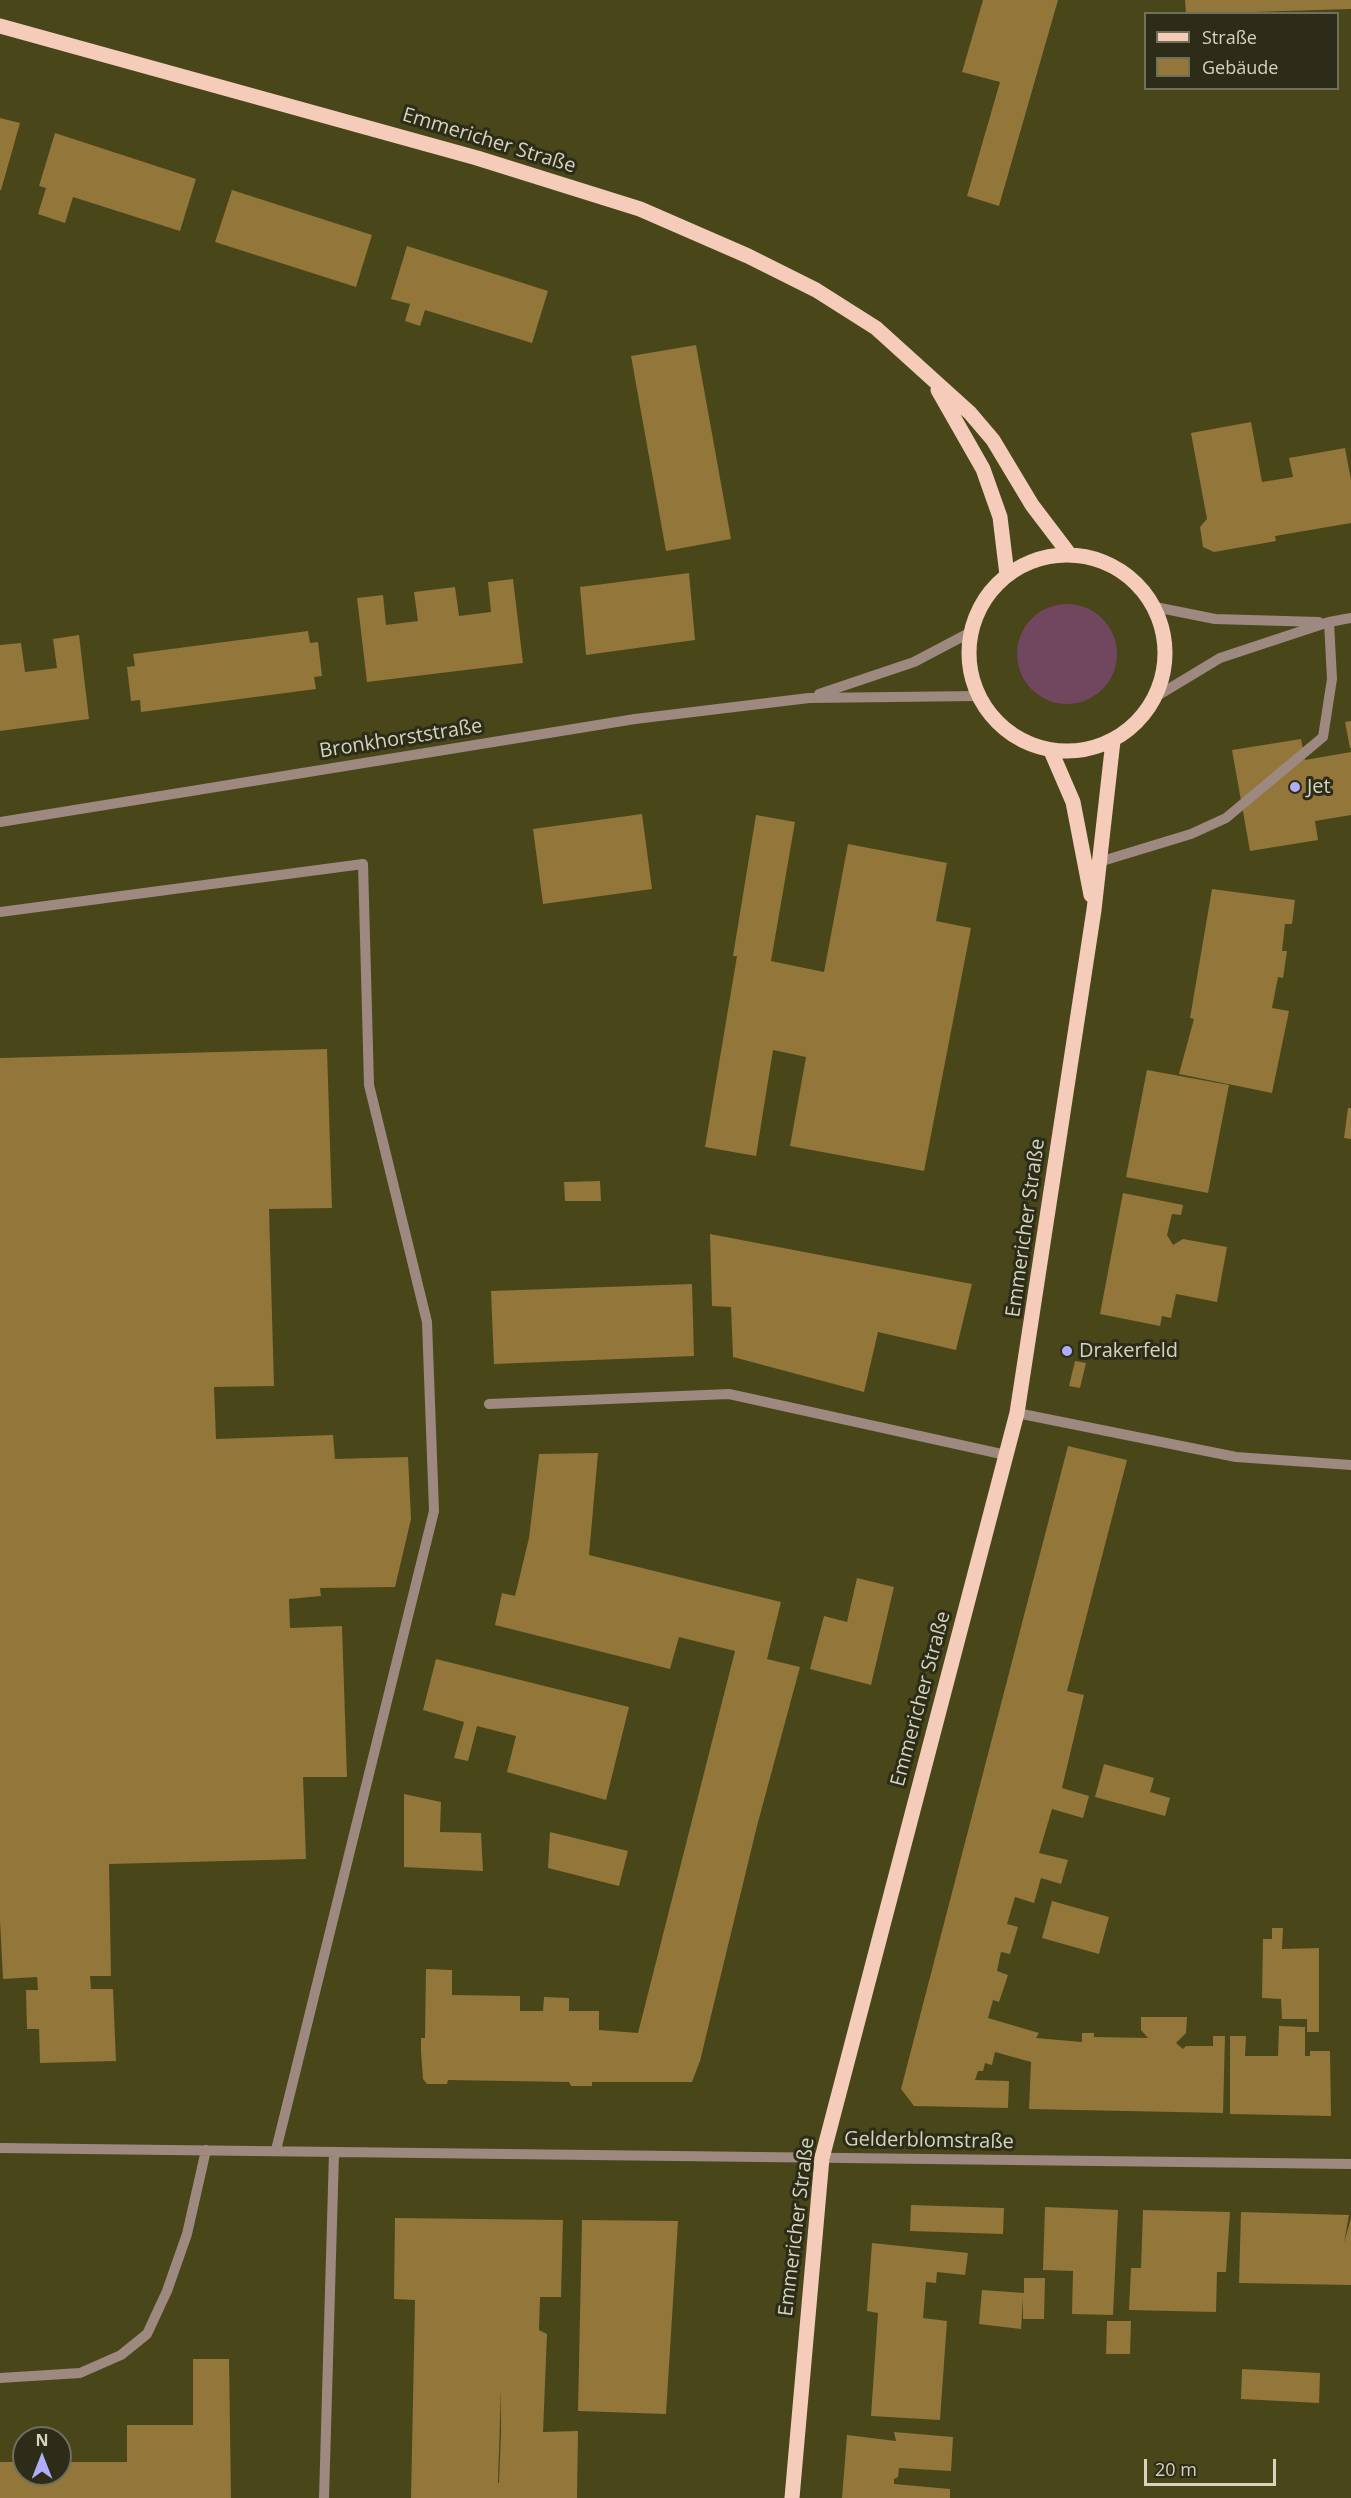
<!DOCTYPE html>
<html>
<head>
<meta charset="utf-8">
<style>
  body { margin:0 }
  #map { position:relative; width:1351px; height:2498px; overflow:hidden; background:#49461a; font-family:"Open Sans",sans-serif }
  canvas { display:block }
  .legend { position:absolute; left:1144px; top:12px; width:195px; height:78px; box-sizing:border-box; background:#2d2c19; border:2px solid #706f5a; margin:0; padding:8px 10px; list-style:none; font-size:18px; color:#d5d4bc }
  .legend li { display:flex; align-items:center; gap:12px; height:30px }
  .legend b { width:30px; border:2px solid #706f5a }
  .north { position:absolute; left:12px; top:2426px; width:60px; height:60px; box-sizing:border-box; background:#2d2c19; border:2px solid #706f5a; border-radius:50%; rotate:0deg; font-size:16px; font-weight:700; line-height:24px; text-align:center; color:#d5d4bc }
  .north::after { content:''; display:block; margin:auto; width:21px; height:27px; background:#b0aefa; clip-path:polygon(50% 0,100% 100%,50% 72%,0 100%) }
  .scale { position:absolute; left:1144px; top:2459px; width:132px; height:27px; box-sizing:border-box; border:3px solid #d5d4bc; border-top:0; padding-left:8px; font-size:18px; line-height:21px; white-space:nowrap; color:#d5d4bc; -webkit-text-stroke:4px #2d2c19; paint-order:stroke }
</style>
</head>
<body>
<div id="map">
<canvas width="1351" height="2498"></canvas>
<ul class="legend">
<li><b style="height:8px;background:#f5cbb9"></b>Straße</li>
<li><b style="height:16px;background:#92763a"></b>Gebäude</li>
</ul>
<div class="north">N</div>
<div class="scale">20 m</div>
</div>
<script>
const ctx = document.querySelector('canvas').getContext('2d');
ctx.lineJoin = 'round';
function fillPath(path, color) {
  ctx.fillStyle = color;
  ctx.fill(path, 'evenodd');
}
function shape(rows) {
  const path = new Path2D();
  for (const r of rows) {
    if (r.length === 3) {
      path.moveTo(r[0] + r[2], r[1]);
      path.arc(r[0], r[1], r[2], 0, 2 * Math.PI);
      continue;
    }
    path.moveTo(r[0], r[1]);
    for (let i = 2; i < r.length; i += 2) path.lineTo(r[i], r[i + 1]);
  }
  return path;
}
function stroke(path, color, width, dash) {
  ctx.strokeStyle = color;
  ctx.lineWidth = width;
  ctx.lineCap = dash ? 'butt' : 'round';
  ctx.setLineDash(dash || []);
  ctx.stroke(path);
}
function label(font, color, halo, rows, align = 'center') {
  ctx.font = font + ' "Open Sans",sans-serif';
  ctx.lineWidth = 6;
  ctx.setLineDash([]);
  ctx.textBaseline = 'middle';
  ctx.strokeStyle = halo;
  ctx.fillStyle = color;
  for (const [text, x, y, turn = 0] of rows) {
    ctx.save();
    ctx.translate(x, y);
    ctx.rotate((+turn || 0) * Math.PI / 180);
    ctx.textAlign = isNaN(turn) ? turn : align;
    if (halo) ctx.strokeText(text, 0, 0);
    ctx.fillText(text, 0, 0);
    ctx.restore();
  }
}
const green = shape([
  [1067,654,50]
]);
const building = shape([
  [983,0,1058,0,999,206,967,196,1000,82,962,72],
  [1185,0,1351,0,1351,9,1186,14],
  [0,118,20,123,1,190,0,190],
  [55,133,196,179,180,231,73,197,65,223,38,214,46,188,39,186],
  [232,190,372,235,356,287,215,242],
  [407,246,548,291,532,343,425,310,420,326,405,321,410,304,391,299],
  [696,345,731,539,666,551,631,356],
  [1251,422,1262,482,1293,477,1289,458,1345,448,1351,480,1351,523,1275,536,1276,541,1214,552,1203,547,1200,527,1207,519,1191,433],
  [689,573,695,640,586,655,580,587],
  [513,579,523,663,367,682,357,598,383,595,386,625,418,621,414,592,455,587,459,616,491,612,488,582],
  [308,631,310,643,318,642,322,676,314,677,316,689,141,712,140,700,131,701,127,667,135,666,133,654],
  [79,635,89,719,0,731,0,645,21,643,25,672,57,668,53,639],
  [1351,721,1351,748,1350,748,1345,722],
  [1301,739,1305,760,1351,752,1351,815,1315,821,1318,840,1250,851,1232,750],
  [642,814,652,889,543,904,533,829],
  [756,815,795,822,771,961,824,972,848,844,947,863,936,921,971,928,924,1171,790,1146,806,1057,773,1050,756,1156,705,1147,737,956,733,956],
  [1212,889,1295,900,1292,924,1285,924,1282,951,1287,951,1283,978,1278,977,1272,1008,1289,1011,1272,1093,1179,1074,1194,1019,1190,1018],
  [327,1049,332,1208,269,1209,274,1386,214,1387,216,1439,333,1435,335,1459,408,1457,411,1519,395,1587,320,1588,321,1596,289,1599,290,1628,342,1626,347,1777,303,1777,306,1859,109,1864,111,1976,90,1976,91,1989,113,1989,116,2061,40,2063,39,2029,27,2029,26,1990,38,1990,37,1977,3,1979,0,1921,0,1058],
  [1147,1070,1229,1085,1208,1193,1126,1177],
  [1348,1108,1351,1108,1351,1139,1344,1138],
  [600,1181,601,1201,565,1201,564,1182],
  [1123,1193,1183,1205,1181,1215,1172,1214,1167,1235,1173,1245,1183,1239,1227,1247,1217,1302,1176,1294,1171,1318,1162,1316,1160,1326,1100,1314],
  [710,1234,972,1284,956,1350,878,1332,864,1392,733,1357,731,1307,712,1306],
  [692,1284,694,1356,494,1364,491,1291],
  [1075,1361,1086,1363,1080,1388,1069,1386],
  [1068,1446,1127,1460,1067,1691,1084,1695,1062,1788,1089,1796,1083,1818,1052,1809,1039,1853,1068,1860,1061,1884,1041,1878,1034,1903,1015,1897,1007,1924,1018,1927,1010,1954,1001,1952,997,1971,1008,1975,999,2002,993,2000,988,2018,1039,2033,1036,2038,1082,2042,1082,2033,1094,2033,1094,2037,1148,2038,1141,2030,1141,2017,1187,2017,1186,2033,1176,2043,1183,2049,1186,2046,1213,2046,1213,2036,1225,2036,1223,2113,1029,2109,1031,2062,995,2052,992,2065,985,2063,983,2071,978,2071,975,2080,1009,2081,1008,2108,914,2106,901,2089],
  [598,1453,589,1555,781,1602,767,1659,800,1667,757,1826,700,2061,692,2082,592,2082,592,2086,571,2086,569,2082,448,2080,447,2084,427,2084,423,2079,421,2052,421,2038,425,2038,426,1969,452,1970,452,1995,520,1996,520,2011,543,2011,544,1997,569,1998,569,2011,599,2011,599,2030,638,2033,735,1651,679,1637,670,1669,495,1625,502,1593,515,1596,529,1538,539,1454],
  [857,1578,894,1587,871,1685,810,1669,824,1616,847,1622],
  [436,1659,629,1707,606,1800,507,1772,516,1736,477,1726,468,1761,454,1758,464,1722,423,1710],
  [1104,1764,1154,1778,1150,1792,1170,1798,1165,1816,1095,1797],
  [404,1794,441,1802,440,1832,481,1833,483,1871,404,1867],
  [550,1832,628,1851,619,1886,548,1868],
  [1052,1901,1109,1917,1099,1954,1042,1938],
  [1272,1928,1283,1928,1282,1949,1319,1948,1319,2032,1307,2032,1307,2019,1282,2019,1281,1999,1262,1998,1263,1939,1272,1939],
  [1279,2026,1305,2027,1305,2056,1310,2056,1310,2051,1330,2051,1331,2116,1230,2114,1230,2036,1246,2036,1245,2056,1278,2056],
  [911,2205,1004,2208,1003,2234,910,2231],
  [1045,2207,1118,2210,1113,2315,1072,2314,1073,2271,1043,2270],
  [1143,2210,1230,2212,1226,2272,1217,2272,1216,2312,1129,2310,1131,2268,1141,2268],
  [1241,2212,1349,2215,1344,2243,1351,2218,1351,2285,1239,2283],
  [395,2218,563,2220,561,2297,540,2297,539,2330,547,2334,543,2432,578,2431,577,2498,411,2498,415,2300,394,2299],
  [501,2390,501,2432,499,2483,498,2483],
  [582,2220,678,2221,666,2414,578,2411],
  [872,2243,968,2253,965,2275,937,2272,936,2283,926,2282,923,2318,947,2321,940,2420,871,2416,878,2313,867,2311],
  [1024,2278,1045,2278,1044,2319,1023,2319,1023,2298,1021,2329,979,2324,982,2290,1024,2293],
  [1107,2321,1131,2321,1130,2354,1106,2354],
  [193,2359,229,2359,231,2498,0,2498,0,2462,24,2462,24,2474,60,2474,60,2462,127,2462,127,2425,193,2425],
  [1242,2369,1320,2373,1319,2403,1241,2399],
  [894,2432,953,2437,951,2471,899,2468,898,2477,894,2479,894,2484,950,2489,950,2498,842,2498,847,2435,896,2441]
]);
const minor = shape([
  [1155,607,1215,619,1319,622],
  [819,694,914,662,971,632],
  [1157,696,1220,658,1329,622,1351,618],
  [0,822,635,719,809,698,978,696],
  [1099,862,1191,834,1226,818,1323,737,1332,679,1329,622],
  [0,912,363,864,369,1085,427,1322,434,1511,276,2150],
  [489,1404,729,1394,1006,1455],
  [1017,1413,1236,1457,1351,1465],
  [0,2148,1351,2164],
  [0,2378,80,2373,121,2355,147,2334,167,2291,187,2234,206,2150],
  [324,2498,334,2153]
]);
const major = shape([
  [0,26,477,158,640,209,748,256,816,290,876,328,970,413,993,440,1032,505,1070,555],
  [938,390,983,469,1000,517,1007,575],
  [1067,653,98],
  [1051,751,1073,802,1091,895],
  [792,2498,822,2158,1017,1413,1094,910,1113,741]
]);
const markers = [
  [1295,787,6,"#b0aefa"],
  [1067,1351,6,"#b0aefa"]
];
const streetNames = [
  ["Emmericher Straße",489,141,17],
  ["Bronkhorststraße",401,739,-9],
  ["Emmericher Straße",1026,1228,-82],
  ["Emmericher Straße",921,1699,-75],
  ["Gelderblomstraße",929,2141,1],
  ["Emmericher Straße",797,2227,-83]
];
const poiNames = [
  ["Jet",1307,787],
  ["Drakerfeld",1079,1351]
];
fillPath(green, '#70475f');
fillPath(building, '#92763a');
stroke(minor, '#9d8980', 10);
stroke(major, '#f5cbb9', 15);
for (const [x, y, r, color] of markers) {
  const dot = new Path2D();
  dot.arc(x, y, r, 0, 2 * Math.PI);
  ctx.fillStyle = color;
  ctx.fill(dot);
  stroke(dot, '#2d2c19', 2);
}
label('20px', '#d5d4bc', '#2d2c19', streetNames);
label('20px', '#d5d4bc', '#2d2c19', poiNames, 'left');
</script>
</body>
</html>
